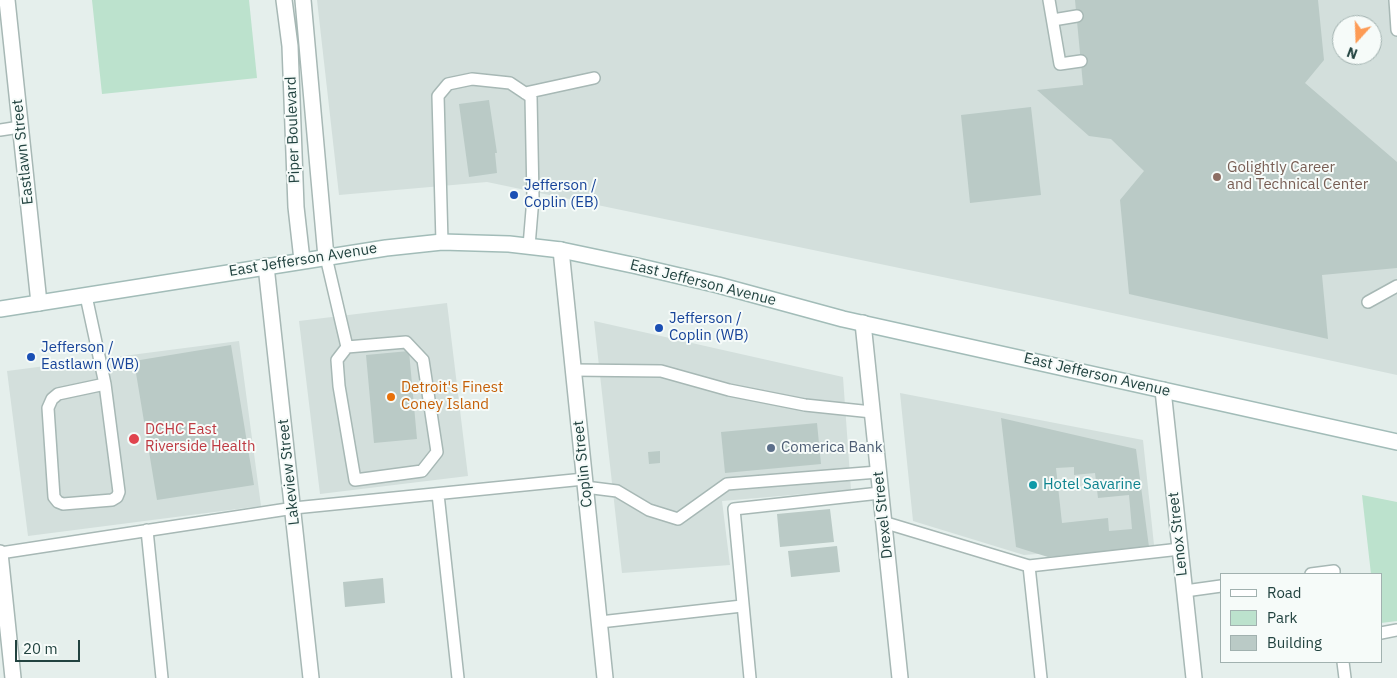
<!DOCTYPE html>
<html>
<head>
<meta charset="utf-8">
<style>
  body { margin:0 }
  #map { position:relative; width:1397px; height:678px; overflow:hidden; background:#e5efec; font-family:"IBM Plex Sans",sans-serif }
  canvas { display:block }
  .legend { position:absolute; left:1220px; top:573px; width:162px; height:90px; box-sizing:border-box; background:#f6fbf9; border:1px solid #a1b1af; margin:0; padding:6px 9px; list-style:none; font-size:15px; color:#224340 }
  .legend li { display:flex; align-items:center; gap:10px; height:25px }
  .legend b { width:25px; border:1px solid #a1b1af }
  .north { position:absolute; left:1332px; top:15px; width:50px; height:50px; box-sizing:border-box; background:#f6fbf9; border:1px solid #a1b1af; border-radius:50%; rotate:200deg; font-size:14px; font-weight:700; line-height:20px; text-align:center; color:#224340 }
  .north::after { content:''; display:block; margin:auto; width:18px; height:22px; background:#fd9b55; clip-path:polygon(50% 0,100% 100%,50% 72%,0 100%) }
  .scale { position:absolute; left:15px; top:640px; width:65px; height:22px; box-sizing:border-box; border:2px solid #224340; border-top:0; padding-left:6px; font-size:15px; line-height:18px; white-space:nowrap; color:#224340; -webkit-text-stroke:4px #f6fbf9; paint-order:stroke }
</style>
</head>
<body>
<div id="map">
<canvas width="1397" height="678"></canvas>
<ul class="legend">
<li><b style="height:6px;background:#fff"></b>Road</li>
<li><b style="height:14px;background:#bce2cd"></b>Park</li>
<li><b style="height:14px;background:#bacac6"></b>Building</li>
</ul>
<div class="north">N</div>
<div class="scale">20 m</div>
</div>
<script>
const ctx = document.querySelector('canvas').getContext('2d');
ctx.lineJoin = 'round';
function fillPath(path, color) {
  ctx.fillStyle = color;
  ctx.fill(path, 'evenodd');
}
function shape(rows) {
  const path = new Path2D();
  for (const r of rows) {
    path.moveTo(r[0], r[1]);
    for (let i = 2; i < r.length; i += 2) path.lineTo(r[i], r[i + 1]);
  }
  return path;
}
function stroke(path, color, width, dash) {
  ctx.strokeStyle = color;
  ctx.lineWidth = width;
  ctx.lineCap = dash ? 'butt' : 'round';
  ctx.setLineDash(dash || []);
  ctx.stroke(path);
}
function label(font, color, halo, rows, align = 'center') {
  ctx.font = font + ' "IBM Plex Sans",sans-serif';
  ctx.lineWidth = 4;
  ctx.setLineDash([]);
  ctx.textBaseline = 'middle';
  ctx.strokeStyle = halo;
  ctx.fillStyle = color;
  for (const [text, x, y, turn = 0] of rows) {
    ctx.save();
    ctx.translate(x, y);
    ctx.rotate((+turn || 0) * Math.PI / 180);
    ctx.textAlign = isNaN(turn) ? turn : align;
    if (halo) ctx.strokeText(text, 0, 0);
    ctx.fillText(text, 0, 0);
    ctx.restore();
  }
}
const built = shape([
  [317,0,1397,0,1397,375,1048,299,487,182,339,195],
  [1342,25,1372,25,1372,55,1342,55],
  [447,303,468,476,320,494,299,321],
  [594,321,843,377,851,490,722,501,730,565,622,573],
  [239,341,261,506,28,536,7,371],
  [900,393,1143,440,1154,545,1024,555,913,521]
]);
const green = shape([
  [92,0,249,0,257,78,102,94],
  [1362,495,1397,502,1397,621,1381,623,1381,574,1371,574]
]);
const building = shape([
  [1075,0,1318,0,1324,60,1305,83,1397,162,1397,268,1322,275,1328,339,1129,294,1120,200,1144,171,1111,139,1089,136,1037,90,1083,85],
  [489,100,497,153,495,153,497,173,469,177,459,104],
  [1031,107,1041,195,970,203,961,115],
  [231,345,254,485,157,500,134,361],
  [409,351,417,439,374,443,366,355],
  [1001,418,1136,449,1149,547,1048,557,1016,547],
  [1074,467,1074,475,1095,473,1098,498,1129,495,1132,529,1109,531,1108,518,1062,523,1056,468],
  [817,423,821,464,725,473,721,432],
  [660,451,660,463,649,464,648,452],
  [830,509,834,542,780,547,777,514],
  [837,546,840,572,791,577,788,551],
  [383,578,385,603,345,607,343,582]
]);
const service = shape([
  [1049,0,1060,64,1081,61],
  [1395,0,1397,30],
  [1053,20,1077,16],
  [525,93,594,78],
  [0,130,20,127],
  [442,242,438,96,448,84,472,79,510,83,531,97,533,198,529,246],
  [326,257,347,347,337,360,339,386,355,480,422,471,437,452,423,360,406,342,347,347],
  [86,296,105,384,119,492,117,497,112,500,63,504,58,502,54,497,48,408,52,399,58,394,105,384],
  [1368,302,1397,286],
  [573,370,661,371,729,390,805,405,872,412],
  [585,487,617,491,649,510,678,519,727,484,878,472],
  [438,494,458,678],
  [883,522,1029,566,1180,549],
  [147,530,162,678],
  [0,553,294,508,584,479],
  [1029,566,1041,678],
  [1311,574,1334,571,1334,574],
  [1185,591,1221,586],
  [600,622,742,606],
  [1381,633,1397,630],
  [1343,662,1345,678],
  [750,678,734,509,880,493]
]);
const minor = shape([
  [7,0,39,303],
  [284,0,290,46,296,207,302,260],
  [303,0,326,257],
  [561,250,605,678],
  [266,266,311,678],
  [863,323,900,678],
  [1163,390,1194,678],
  [0,553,13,678]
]);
const secondary = shape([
  [0,309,386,248,442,242,509,244,561,250,637,266,718,285,843,319,1397,442]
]);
const markers = [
  [1217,177,5,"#8d6e63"],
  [514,195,5,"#1a4fb4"],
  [659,328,5,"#1a4fb4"],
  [31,357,5,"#1a4fb4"],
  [391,397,5,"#e8710a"],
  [134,439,6,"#e0444e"],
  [771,448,5,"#5c6f8a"],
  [1033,485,5,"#0f9aa8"]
];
const streetNames = [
  ["Piper Boulevard",293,130,-92],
  ["Eastlawn Street",23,152,-96],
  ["East Jefferson Avenue",303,260,-9],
  ["East Jefferson Avenue",703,283,14],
  ["East Jefferson Avenue",1097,375,13],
  ["Coplin Street",583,464,-96],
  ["Lakeview Street",289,472,-96],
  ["Drexel Street",883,515,-96],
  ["Lenox Street",1178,534,-96]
];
const educationNames = [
  ["Golightly Career",1227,168],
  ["and Technical Center",1227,185]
];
const transitNames = [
  ["Jefferson /",524,186],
  ["Coplin (EB)",524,203],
  ["Jefferson /",669,319],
  ["Coplin (WB)",669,336],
  ["Jefferson /",41,348],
  ["Eastlawn (WB)",41,365]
];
const foodNames = [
  ["Detroit's Finest",401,388],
  ["Coney Island",401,405]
];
const healthNames = [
  ["DCHC East",145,430],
  ["Riverside Health",145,447]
];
const serviceNames = [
  ["Comerica Bank",781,448]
];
const cultureNames = [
  ["Hotel Savarine",1043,485]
];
fillPath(built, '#d3dfdc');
fillPath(green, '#bce2cd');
fillPath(building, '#bacac6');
stroke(service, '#a7b8b5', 14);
stroke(minor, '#a7b8b5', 18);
stroke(secondary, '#a2bcb8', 18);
stroke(service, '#fff', 11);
stroke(minor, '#fff', 15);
stroke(secondary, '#fff', 15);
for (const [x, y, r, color] of markers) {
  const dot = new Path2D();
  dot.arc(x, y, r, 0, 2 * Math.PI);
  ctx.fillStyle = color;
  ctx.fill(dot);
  stroke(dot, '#f6fbf9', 2);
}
label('15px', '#224340', '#f6fbf9', streetNames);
label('15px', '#785e54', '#f6fbf9', educationNames, 'left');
label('15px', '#164399', '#f6fbf9', transitNames, 'left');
label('15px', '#c56008', '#f6fbf9', foodNames, 'left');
label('15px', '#be3a42', '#f6fbf9', healthNames, 'left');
label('15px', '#4e5e75', '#f6fbf9', serviceNames, 'left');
label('15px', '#0d838f', '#f6fbf9', cultureNames, 'left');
</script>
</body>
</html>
